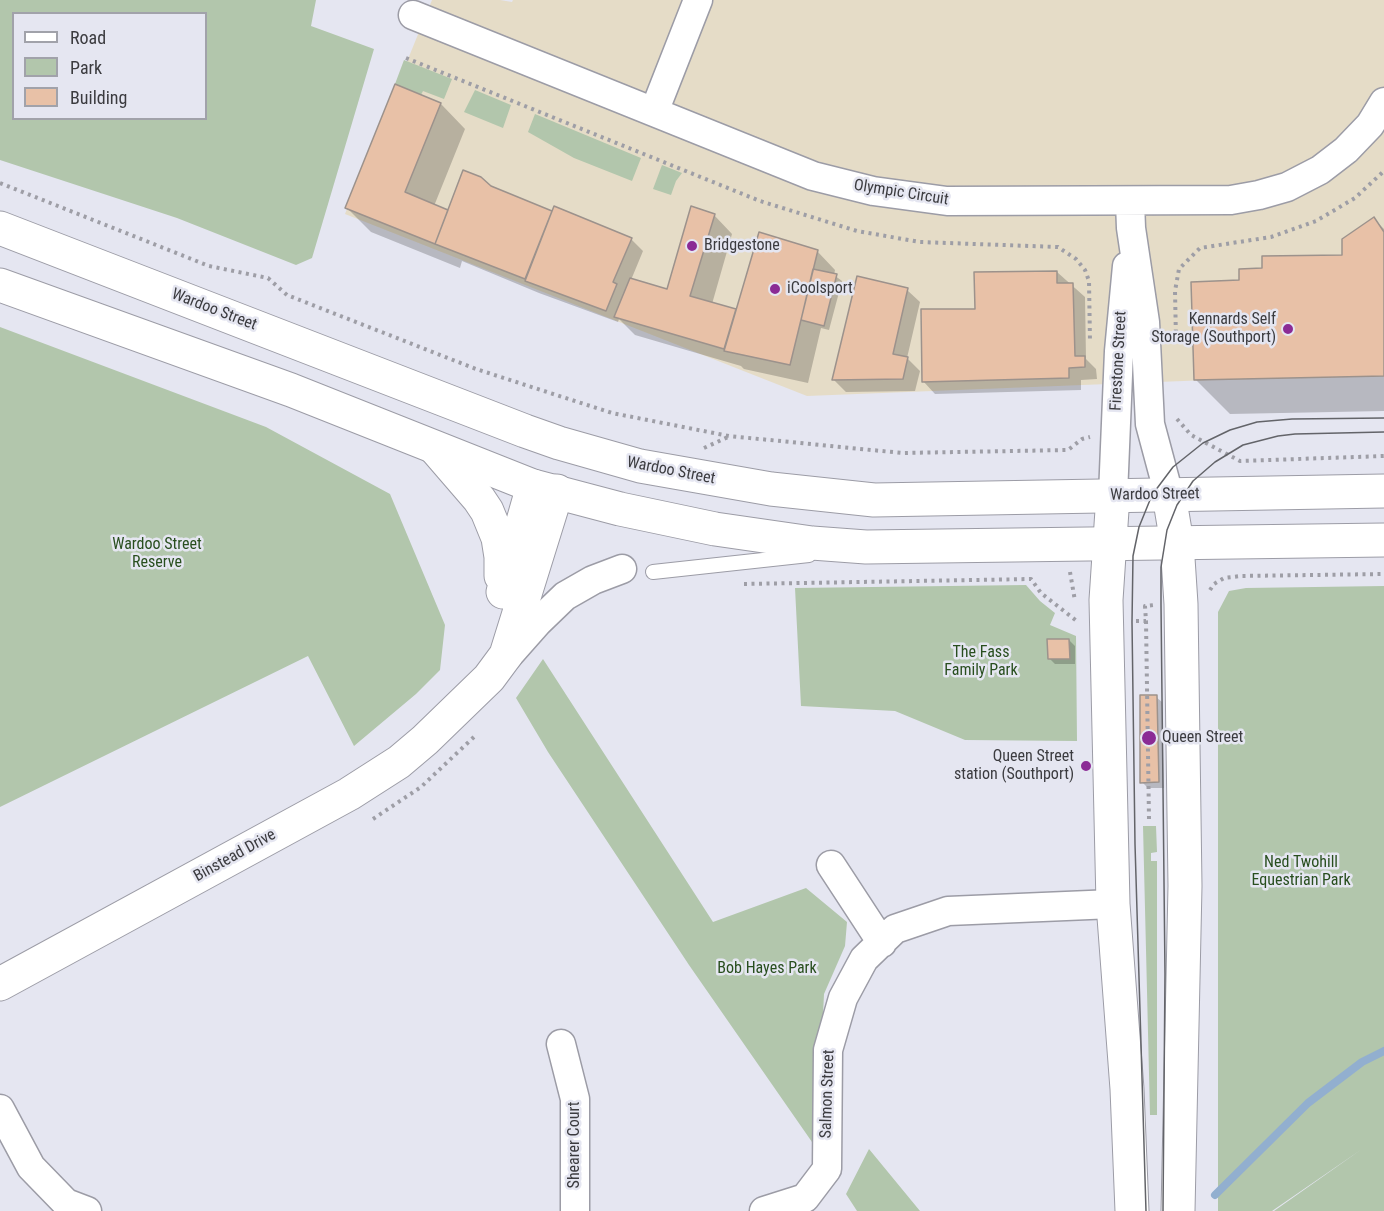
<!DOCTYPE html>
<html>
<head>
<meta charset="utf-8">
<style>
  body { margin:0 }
  #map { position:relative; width:1384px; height:1211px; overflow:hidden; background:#e5e6f1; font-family:"Roboto Condensed",sans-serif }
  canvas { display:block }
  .legend { position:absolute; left:12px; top:12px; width:195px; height:108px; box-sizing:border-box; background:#e5e6f1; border:2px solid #a1a2aa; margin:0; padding:8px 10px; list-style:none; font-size:18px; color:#3b3b3f }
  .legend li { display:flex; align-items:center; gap:12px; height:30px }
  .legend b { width:30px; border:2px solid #a1a2aa }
</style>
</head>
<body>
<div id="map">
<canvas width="1384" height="1211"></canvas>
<ul class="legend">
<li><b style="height:8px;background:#fff"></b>Road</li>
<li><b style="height:16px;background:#b2c6ac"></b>Park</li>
<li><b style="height:16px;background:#e8c1a7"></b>Building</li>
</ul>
</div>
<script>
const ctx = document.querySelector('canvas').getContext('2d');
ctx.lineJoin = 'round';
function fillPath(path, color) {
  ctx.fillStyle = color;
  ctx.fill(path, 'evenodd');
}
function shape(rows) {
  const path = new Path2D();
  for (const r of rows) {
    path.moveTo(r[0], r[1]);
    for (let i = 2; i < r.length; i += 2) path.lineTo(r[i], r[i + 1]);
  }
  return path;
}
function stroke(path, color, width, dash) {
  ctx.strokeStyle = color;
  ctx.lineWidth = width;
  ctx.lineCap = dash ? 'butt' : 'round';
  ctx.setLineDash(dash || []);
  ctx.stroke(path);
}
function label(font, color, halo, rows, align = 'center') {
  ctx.font = font + ' "Roboto Condensed",sans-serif';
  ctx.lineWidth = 5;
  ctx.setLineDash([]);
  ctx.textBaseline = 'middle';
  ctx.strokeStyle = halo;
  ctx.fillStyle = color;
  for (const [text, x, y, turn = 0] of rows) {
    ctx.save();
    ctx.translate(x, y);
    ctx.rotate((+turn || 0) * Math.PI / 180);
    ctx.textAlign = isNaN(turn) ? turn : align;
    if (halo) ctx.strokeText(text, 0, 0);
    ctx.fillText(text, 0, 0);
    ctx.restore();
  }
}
const industrial = shape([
  [432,0,500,0,512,2,513,0,1384,0,1384,373,807,396,345,214]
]);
const green = shape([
  [0,0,316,0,311,26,374,49,312,258,296,265,177,218,0,160],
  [14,14,206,14,206,118,14,118],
  [404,60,452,79,444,99,423,91,421,95,395,84],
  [475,90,511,105,503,128,464,112],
  [535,114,641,158,632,181,574,158,528,132],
  [662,165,682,173,676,181,671,195,653,189],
  [0,327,266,427,390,494,445,625,440,670,416,694,354,746,308,656,0,807],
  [1026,585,1040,601,1055,613,1050,625,1076,636,1077,741,965,740,895,711,801,706,795,588],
  [1384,586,1384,1211,1274,1211,1362,1149,1272,1211,1218,1211,1218,612,1229,591,1246,588],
  [543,659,713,922,806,888,847,922,845,946,824,994,819,1097,812,1142,689,965,548,752,516,698],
  [1143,826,1156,826,1157,852,1151,853,1151,861,1157,861,1157,1115,1150,1115],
  [869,1149,920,1211,857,1211,846,1194]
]);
const shadow = shape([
  [396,86,441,104,465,129,434,206,447,211,490,188,553,213,631,239,643,251,631,280,668,291,714,215,732,234,712,304,737,311,817,251,835,270,834,275,842,281,829,330,821,328,808,383,744,369,741,366,635,335,619,319,618,322,539,293,462,261,460,268,371,232,346,207],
  [1374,219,1384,229,1384,411,1230,414,1195,379,1241,282,1264,269,1344,257],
  [1057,272,1085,297,1086,359,1096,369,1097,379,1081,380,1081,390,935,394,923,381,976,310],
  [907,290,920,302,907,358,920,371,915,391,846,392,834,380],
  [1069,640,1075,646,1075,664,1055,664,1050,659],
  [1156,697,1162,702,1164,788,1148,788,1142,782]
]);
const stream = shape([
  [1215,1195,1308,1103,1362,1062,1384,1051]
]);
const building = shape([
  [395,84,441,103,405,192,448,210,435,244,345,208,395,84],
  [463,170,481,177,491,186,552,211,525,279,435,244,463,170],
  [554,206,632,238,613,282,617,284,606,311,525,281,554,206],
  [691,206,715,214,690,296,736,309,724,349,614,317,630,278,667,289,691,206],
  [1374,217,1384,232,1384,376,1194,380,1191,282,1239,280,1239,269,1262,268,1262,256,1342,255,1342,239,1374,217],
  [759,232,818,250,790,365,724,351,759,232],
  [813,269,837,274,824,326,801,320,813,269],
  [1057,271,1057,283,1073,283,1075,356,1085,356,1085,367,1069,368,1069,378,922,382,921,309,975,309,974,272,1057,271],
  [857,276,908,288,893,354,908,357,903,379,832,380,857,276],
  [1047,639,1069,639,1070,659,1048,659,1047,639],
  [1140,695,1157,695,1159,782,1140,783,1140,695]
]);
const path = shape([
  [406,58,760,201,857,231,920,242,1058,247,1076,259,1085,270,1089,281,1090,342],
  [0,183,209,266,268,278,287,295,476,369,612,413,729,436,902,453,1068,450,1082,439,1090,437],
  [1176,340,1175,291,1179,269,1200,248,1271,237,1316,221,1355,198,1384,171],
  [1177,419,1191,435,1240,461,1384,456],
  [704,448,728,437],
  [1070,572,1075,601],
  [744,584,1031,579,1041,593,1078,622],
  [1210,590,1214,584,1224,578,1241,576,1384,574],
  [1136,621,1146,621,1145,606,1154,605],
  [1146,621,1149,819],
  [373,819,421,787,475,736]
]);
const service = shape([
  [653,572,809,555]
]);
const minor = shape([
  [413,15,813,176,873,191,947,201,1231,200,1259,195,1287,187,1320,170,1346,150,1370,125,1384,102],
  [654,112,698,0],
  [1130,202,1131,228,1145,322,1150,424,1169,495],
  [1113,495,1119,351,1127,266],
  [507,657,538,622,565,596,593,580,622,569],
  [831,865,882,943],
  [561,1044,575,1099,575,1211],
  [0,1109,31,1167,66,1203,87,1211],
  [764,1211,805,1198,827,1169,828,1050,843,998,864,959,895,929,948,911,1113,904]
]);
const tertiary = shape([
  [435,448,479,499,487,511,498,538,501,557,501,576],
  [1113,495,1106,600,1113,904,1127,1089,1132,1211],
  [1169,495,1177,543,1181,604,1185,886,1178,1211],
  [503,592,533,486],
  [0,984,349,794,399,762,425,740,489,678,506,655,557,491]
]);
const secondary = shape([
  [0,228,525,431,559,443,640,466,771,489,874,500,1384,491],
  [0,285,291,390,533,486,620,509,715,529,812,543,866,547,1384,540]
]);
const tram = shape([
  [1146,1211,1135,844,1132,622,1133,556,1139,527,1152,495,1173,467,1203,443,1230,430,1257,422,1292,419,1384,418],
  [1163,1211,1165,974,1161,605,1161,567,1167,530,1177,505,1193,481,1215,462,1243,445,1278,436,1295,434,1384,432]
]);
const markers = [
  [692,246,6,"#8b2b95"],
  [775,289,6,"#8b2b95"],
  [1288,329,6,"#8b2b95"],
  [1149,738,8,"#8b2b95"],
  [1086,766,6,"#8b2b95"]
];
const streetNames = [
  ["Olympic Circuit",901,193,9],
  ["Wardoo Street",214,310,21],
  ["Firestone Street",1119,361,-87],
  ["Wardoo Street",671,471,11],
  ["Wardoo Street",1155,495,-1],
  ["Binstead Drive",235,856,-29],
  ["Salmon Street",828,1094,-88],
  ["Shearer Court",575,1145,-90]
];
const poiNames = [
  ["Bridgestone",704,246],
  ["iCoolsport",787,289],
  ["Kennards Self",1276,320,"right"],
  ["Storage (Southport)",1276,338,"right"],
  ["Queen Street",1162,738],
  ["Queen Street",1074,757,"right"],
  ["station (Southport)",1074,775,"right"]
];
const parkNames = [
  ["Wardoo Street",157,545],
  ["Reserve",157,563],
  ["The Fass",981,653],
  ["Family Park",981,671],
  ["Ned Twohill",1301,863],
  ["Equestrian Park",1301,881],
  ["Bob Hayes Park",767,969]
];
fillPath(industrial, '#e5dcc7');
fillPath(green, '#b2c6ac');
fillPath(shadow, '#0003');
stroke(stream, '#92afcf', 8);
fillPath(building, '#e8c1a7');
stroke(building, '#9c928c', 1.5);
stroke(service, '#9c9ca6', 16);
stroke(minor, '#9c9ca6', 31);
stroke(tertiary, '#9c9ca6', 35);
stroke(secondary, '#9c9ca6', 35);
stroke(path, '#9e9ea6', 4, [3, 4.5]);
stroke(service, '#fff', 14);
stroke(minor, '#fff', 28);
stroke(tertiary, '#fff', 33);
stroke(secondary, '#fff', 33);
stroke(tram, '#636469', 1.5);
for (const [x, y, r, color] of markers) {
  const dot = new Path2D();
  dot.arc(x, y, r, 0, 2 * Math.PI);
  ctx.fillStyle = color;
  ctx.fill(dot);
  stroke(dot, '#e5e6f1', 2);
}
label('16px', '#3b3b3f', '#e5e6f1', streetNames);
label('16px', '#3b3b3f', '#e5e6f1', poiNames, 'left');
label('16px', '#284e1e', '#e5e6f1', parkNames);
</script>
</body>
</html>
